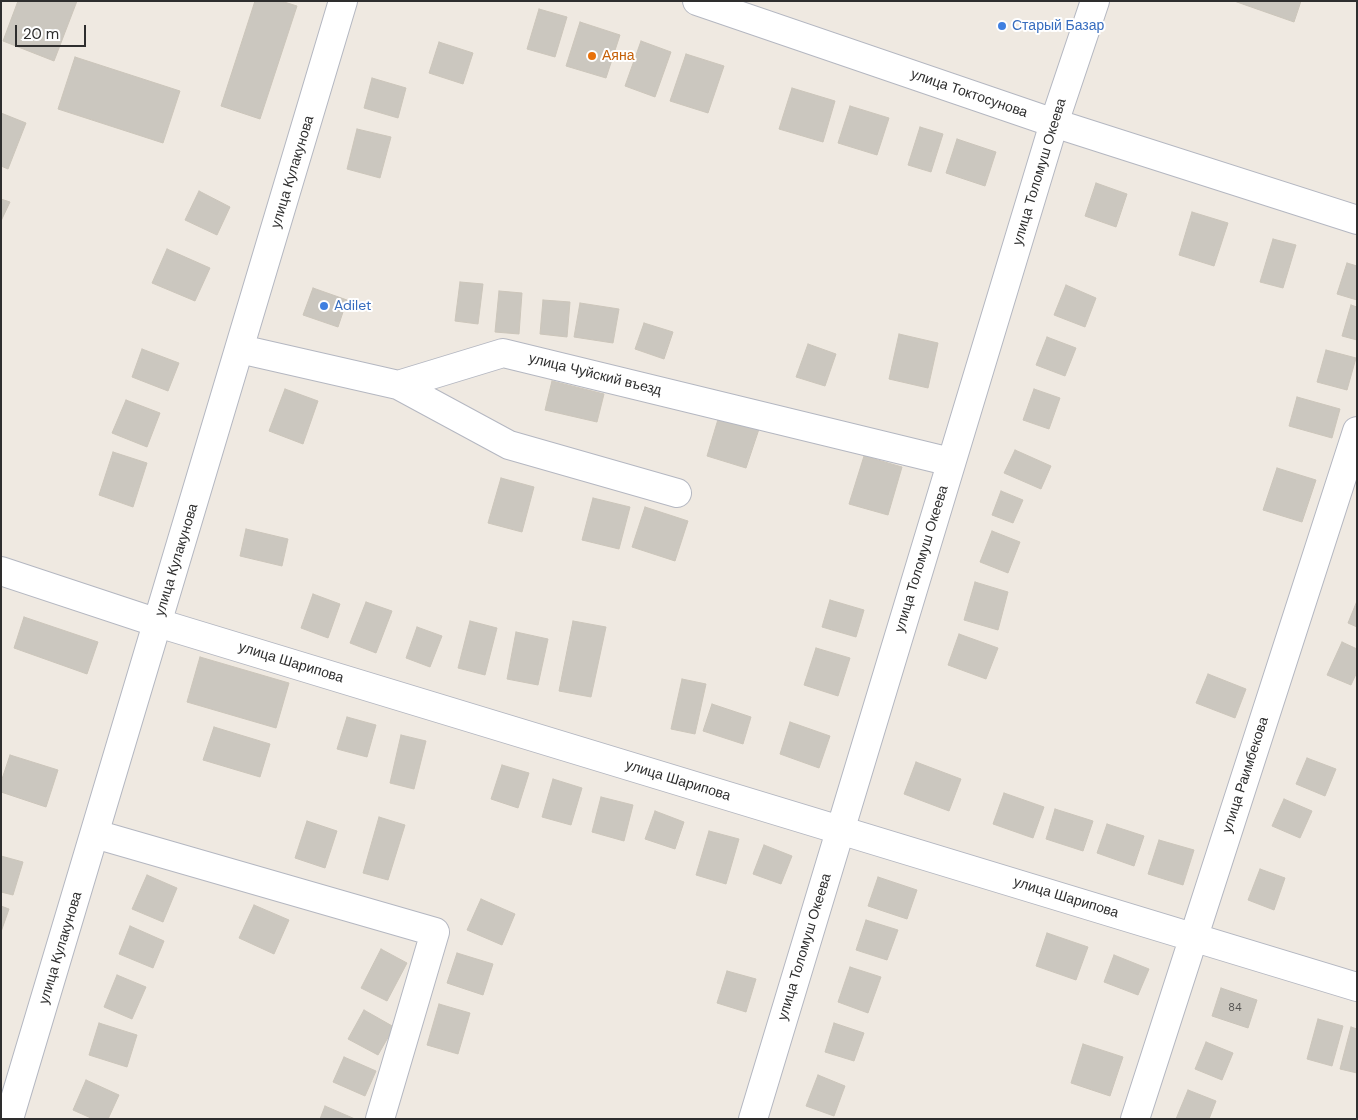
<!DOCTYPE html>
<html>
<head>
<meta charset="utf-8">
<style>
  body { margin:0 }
  #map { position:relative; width:1358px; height:1120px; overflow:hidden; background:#efe9e1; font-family:"DM Sans",sans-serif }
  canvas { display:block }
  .frame { position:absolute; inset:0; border:2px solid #2e2e2e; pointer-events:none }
  .scale { position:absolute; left:15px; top:25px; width:71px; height:22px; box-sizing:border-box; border:2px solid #2e2e2e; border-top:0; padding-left:6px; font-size:15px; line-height:18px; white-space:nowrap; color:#2e2e2e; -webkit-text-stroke:4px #fff; paint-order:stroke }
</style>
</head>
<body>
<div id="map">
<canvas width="1358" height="1120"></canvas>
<div class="frame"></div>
<div class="scale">20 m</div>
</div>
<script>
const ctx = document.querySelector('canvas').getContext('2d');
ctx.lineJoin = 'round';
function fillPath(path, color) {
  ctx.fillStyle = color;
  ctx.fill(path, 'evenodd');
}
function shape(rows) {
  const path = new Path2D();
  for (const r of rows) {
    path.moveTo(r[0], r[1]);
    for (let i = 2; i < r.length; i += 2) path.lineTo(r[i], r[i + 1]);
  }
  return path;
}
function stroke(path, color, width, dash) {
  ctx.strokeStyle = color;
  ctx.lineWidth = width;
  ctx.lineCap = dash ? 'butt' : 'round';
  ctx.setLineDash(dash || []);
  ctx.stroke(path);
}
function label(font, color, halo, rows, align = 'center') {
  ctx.font = font + ' "DM Sans",sans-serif';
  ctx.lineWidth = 4;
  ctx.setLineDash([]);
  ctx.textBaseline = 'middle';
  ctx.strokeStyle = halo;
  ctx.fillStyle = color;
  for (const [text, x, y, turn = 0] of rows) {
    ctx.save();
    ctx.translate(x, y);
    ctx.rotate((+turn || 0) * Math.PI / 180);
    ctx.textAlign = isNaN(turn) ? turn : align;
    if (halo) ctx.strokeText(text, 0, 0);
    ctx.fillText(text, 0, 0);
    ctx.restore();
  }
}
const building = shape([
  [18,1,77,1,54,61,3,41,18,1],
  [255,1,281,1,297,6,260,119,221,106,255,1],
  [1234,1,1301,1,1294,22,1234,1],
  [539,9,567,17,555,57,527,49,539,9],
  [580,22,620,35,606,78,566,66,580,22],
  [641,41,671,52,655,97,625,86,641,41],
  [439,42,473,53,463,84,429,73,439,42],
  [686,54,724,66,708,113,670,101,686,54],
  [75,57,180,91,163,143,58,109,75,57],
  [372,78,406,88,398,118,364,108,372,78],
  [792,88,835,101,823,142,779,129,792,88],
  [850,106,889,118,877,155,838,143,850,106],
  [1,113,26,123,8,169,1,166,1,113],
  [920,127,943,134,931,172,908,165,920,127],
  [357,129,391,137,380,178,347,169,357,129],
  [957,139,996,152,985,186,946,173,957,139],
  [1096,183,1127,194,1116,227,1085,216,1096,183],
  [199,191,230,207,217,235,185,220,199,191],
  [1,199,10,202,1,221,1,199],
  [1192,212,1228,223,1214,266,1179,255,1192,212],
  [1273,239,1296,245,1283,288,1260,282,1273,239],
  [167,249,210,268,195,301,152,283,167,249],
  [1347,263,1357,266,1357,300,1337,294,1347,263],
  [460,282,483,284,478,324,455,321,460,282],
  [1066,285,1096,298,1085,327,1054,315,1066,285],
  [313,288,347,300,338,327,303,315,313,288],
  [499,291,522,293,519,334,495,332,499,291],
  [543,300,570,302,567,337,540,334,543,300],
  [580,303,619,309,613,343,574,337,580,303],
  [1351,305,1357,307,1357,340,1342,336,1351,305],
  [644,323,673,332,664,359,635,349,644,323],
  [899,334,938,343,928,388,889,379,899,334],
  [1047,337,1076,348,1065,376,1036,365,1047,337],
  [808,344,836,354,825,386,796,377,808,344],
  [142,349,179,363,168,391,132,377,142,349],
  [1326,350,1356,358,1347,390,1317,382,1326,350],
  [552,381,604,394,597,422,545,410,552,381],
  [285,389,318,401,303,444,269,431,285,389],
  [1034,389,1060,398,1049,429,1023,420,1034,389],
  [1297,397,1340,409,1332,438,1289,426,1297,397],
  [126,400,160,413,147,447,112,433,126,400],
  [719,416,759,429,746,468,707,456,719,416],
  [1015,450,1051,466,1041,489,1004,473,1015,450],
  [113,452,147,463,133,507,99,495,113,452],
  [864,456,902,467,888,515,849,504,864,456],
  [1277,468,1316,480,1302,522,1263,510,1277,468],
  [501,478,534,487,522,532,488,523,501,478],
  [1001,491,1023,500,1013,523,992,515,1001,491],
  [593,498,630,507,619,549,582,540,593,498],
  [645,507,688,521,675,561,632,547,645,507],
  [246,529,288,539,282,566,240,556,246,529],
  [992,531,1020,542,1008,573,980,562,992,531],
  [975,582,1008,592,998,630,964,620,975,582],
  [313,594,340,604,328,638,301,628,313,594],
  [830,600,864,610,856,637,822,627,830,600],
  [1357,601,1357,627,1348,623,1357,601],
  [366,602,392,611,376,653,350,643,366,602],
  [24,617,98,642,87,674,14,648,24,617],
  [470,621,497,628,485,675,458,668,470,621],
  [573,621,606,627,591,697,559,691,573,621],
  [417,627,442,636,430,667,406,658,417,627],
  [516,632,548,639,538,685,507,679,516,632],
  [959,634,998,648,986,679,948,665,959,634],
  [1342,642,1357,649,1357,672,1351,685,1327,675,1342,642],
  [816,648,850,658,838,696,804,685,816,648],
  [200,657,289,683,276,728,187,702,200,657],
  [1208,674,1246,689,1235,718,1196,703,1208,674],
  [682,679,706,684,695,734,671,729,682,679],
  [712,704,751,717,743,744,703,731,712,704],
  [347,717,376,725,367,757,337,749,347,717],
  [790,722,830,736,819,768,780,754,790,722],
  [214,727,270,744,260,777,203,760,214,727],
  [401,735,426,741,414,789,390,783,401,735],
  [10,755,58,770,46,807,1,792,1,782,10,755],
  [1307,758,1336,769,1325,796,1296,784,1307,758],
  [916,762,961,779,949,811,904,794,916,762],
  [502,765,529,773,518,808,491,799,502,765],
  [553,779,582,788,571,825,542,817,553,779],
  [1004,793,1044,807,1033,838,993,824,1004,793],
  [601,797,633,805,624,841,592,832,601,797],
  [1284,799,1312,811,1300,838,1272,826,1284,799],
  [1055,809,1093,821,1083,851,1046,839,1055,809],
  [655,811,684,822,675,849,645,839,655,811],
  [379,817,405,825,388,880,363,873,379,817],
  [307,821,337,831,325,868,295,858,307,821],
  [1107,824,1144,836,1134,866,1097,853,1107,824],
  [709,831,739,839,726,884,696,875,709,831],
  [1159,840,1194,850,1183,885,1148,874,1159,840],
  [764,845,792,856,781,884,753,874,764,845],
  [1,856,23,862,13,895,1,892,1,856],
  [1260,869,1285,878,1274,910,1248,900,1260,869],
  [147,875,177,888,163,922,132,909,147,875],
  [878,877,917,890,907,919,868,906,878,877],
  [481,899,515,914,502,945,467,930,481,899],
  [254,905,289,920,274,954,239,938,254,905],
  [1,906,9,909,1,932,1,906],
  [866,920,898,930,887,960,856,950,866,920],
  [130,926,164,941,153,968,119,954,130,926],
  [1047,933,1088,947,1076,980,1036,966,1047,933],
  [381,949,407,963,387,1001,361,988,381,949],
  [457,953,493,964,483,995,447,983,457,953],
  [1114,955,1149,969,1138,995,1104,982,1114,955],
  [850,967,881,977,868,1013,838,1002,850,967],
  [727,971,756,979,746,1012,717,1003,727,971],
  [117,975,146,987,132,1019,104,1007,117,975],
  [1221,988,1257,1000,1248,1028,1212,1016,1221,988],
  [439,1004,470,1013,458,1054,427,1045,439,1004],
  [364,1010,394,1027,378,1055,348,1039,364,1010],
  [1318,1019,1343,1026,1332,1066,1307,1059,1318,1019],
  [99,1023,137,1035,127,1067,89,1055,99,1023],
  [834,1023,864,1033,854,1061,825,1052,834,1023],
  [1351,1027,1357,1029,1357,1073,1340,1069,1351,1027],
  [1206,1042,1233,1053,1222,1080,1195,1069,1206,1042],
  [1083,1044,1123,1057,1110,1096,1071,1083,1083,1044],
  [344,1057,376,1071,365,1096,333,1082,344,1057],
  [818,1075,845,1086,834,1116,806,1106,818,1075],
  [86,1080,119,1095,108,1119,93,1119,73,1110,86,1080],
  [1188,1090,1216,1101,1209,1119,1176,1119,1188,1090],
  [325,1106,355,1119,320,1119,325,1106]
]);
const street = shape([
  [697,1,1054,123,1357,220],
  [240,349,398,385,503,353,951,462],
  [398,385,509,445,677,493],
  [1,571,158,623,1357,987],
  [95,834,435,932,380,1119],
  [1135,1119,1357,431]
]);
const secondary = shape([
  [9,1119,343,1],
  [753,1119,1054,123,1095,1]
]);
const markers = [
  [1002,26,5,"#3f7fe0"],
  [592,56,5,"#e8710a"],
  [324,306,5,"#3f7fe0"]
];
const numberNames = [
  ["84",1235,1008]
];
const shopNames = [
  ["Старый Базар",1012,26],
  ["Adilet",334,306]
];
const foodNames = [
  ["Аяна",602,56]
];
const streetNames = [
  ["улица Токтосунова",969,94,19],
  ["улица Кулакунова",293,172,-73],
  ["улица Толомуш Океева",1040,172,-73],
  ["улица Чуйский въезд",595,375,14],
  ["улица Толомуш Океева",922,559,-73],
  ["улица Кулакунова",177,560,-73],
  ["улица Шарипова",291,663,17],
  ["улица Раимбекова",1246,775,-72],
  ["улица Шарипова",678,781,17],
  ["улица Шарипова",1066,898,17],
  ["улица Толомуш Океева",805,947,-73],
  ["улица Кулакунова",61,948,-73]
];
fillPath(building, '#cbc7bf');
stroke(building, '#cbc5ba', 1);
stroke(street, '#b4b7c1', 30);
stroke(secondary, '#b4b7c1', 30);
stroke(street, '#fff', 28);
stroke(secondary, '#fff', 28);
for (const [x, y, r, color] of markers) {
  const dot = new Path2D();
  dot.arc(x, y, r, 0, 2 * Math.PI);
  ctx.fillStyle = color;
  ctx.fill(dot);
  stroke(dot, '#fff', 2);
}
label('11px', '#555452', null, numberNames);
label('14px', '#366cbe', '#fff', shopNames, 'left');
label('14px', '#c56008', '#fff', foodNames, 'left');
label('14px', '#2e2e2e', '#fff', streetNames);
</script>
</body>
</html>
